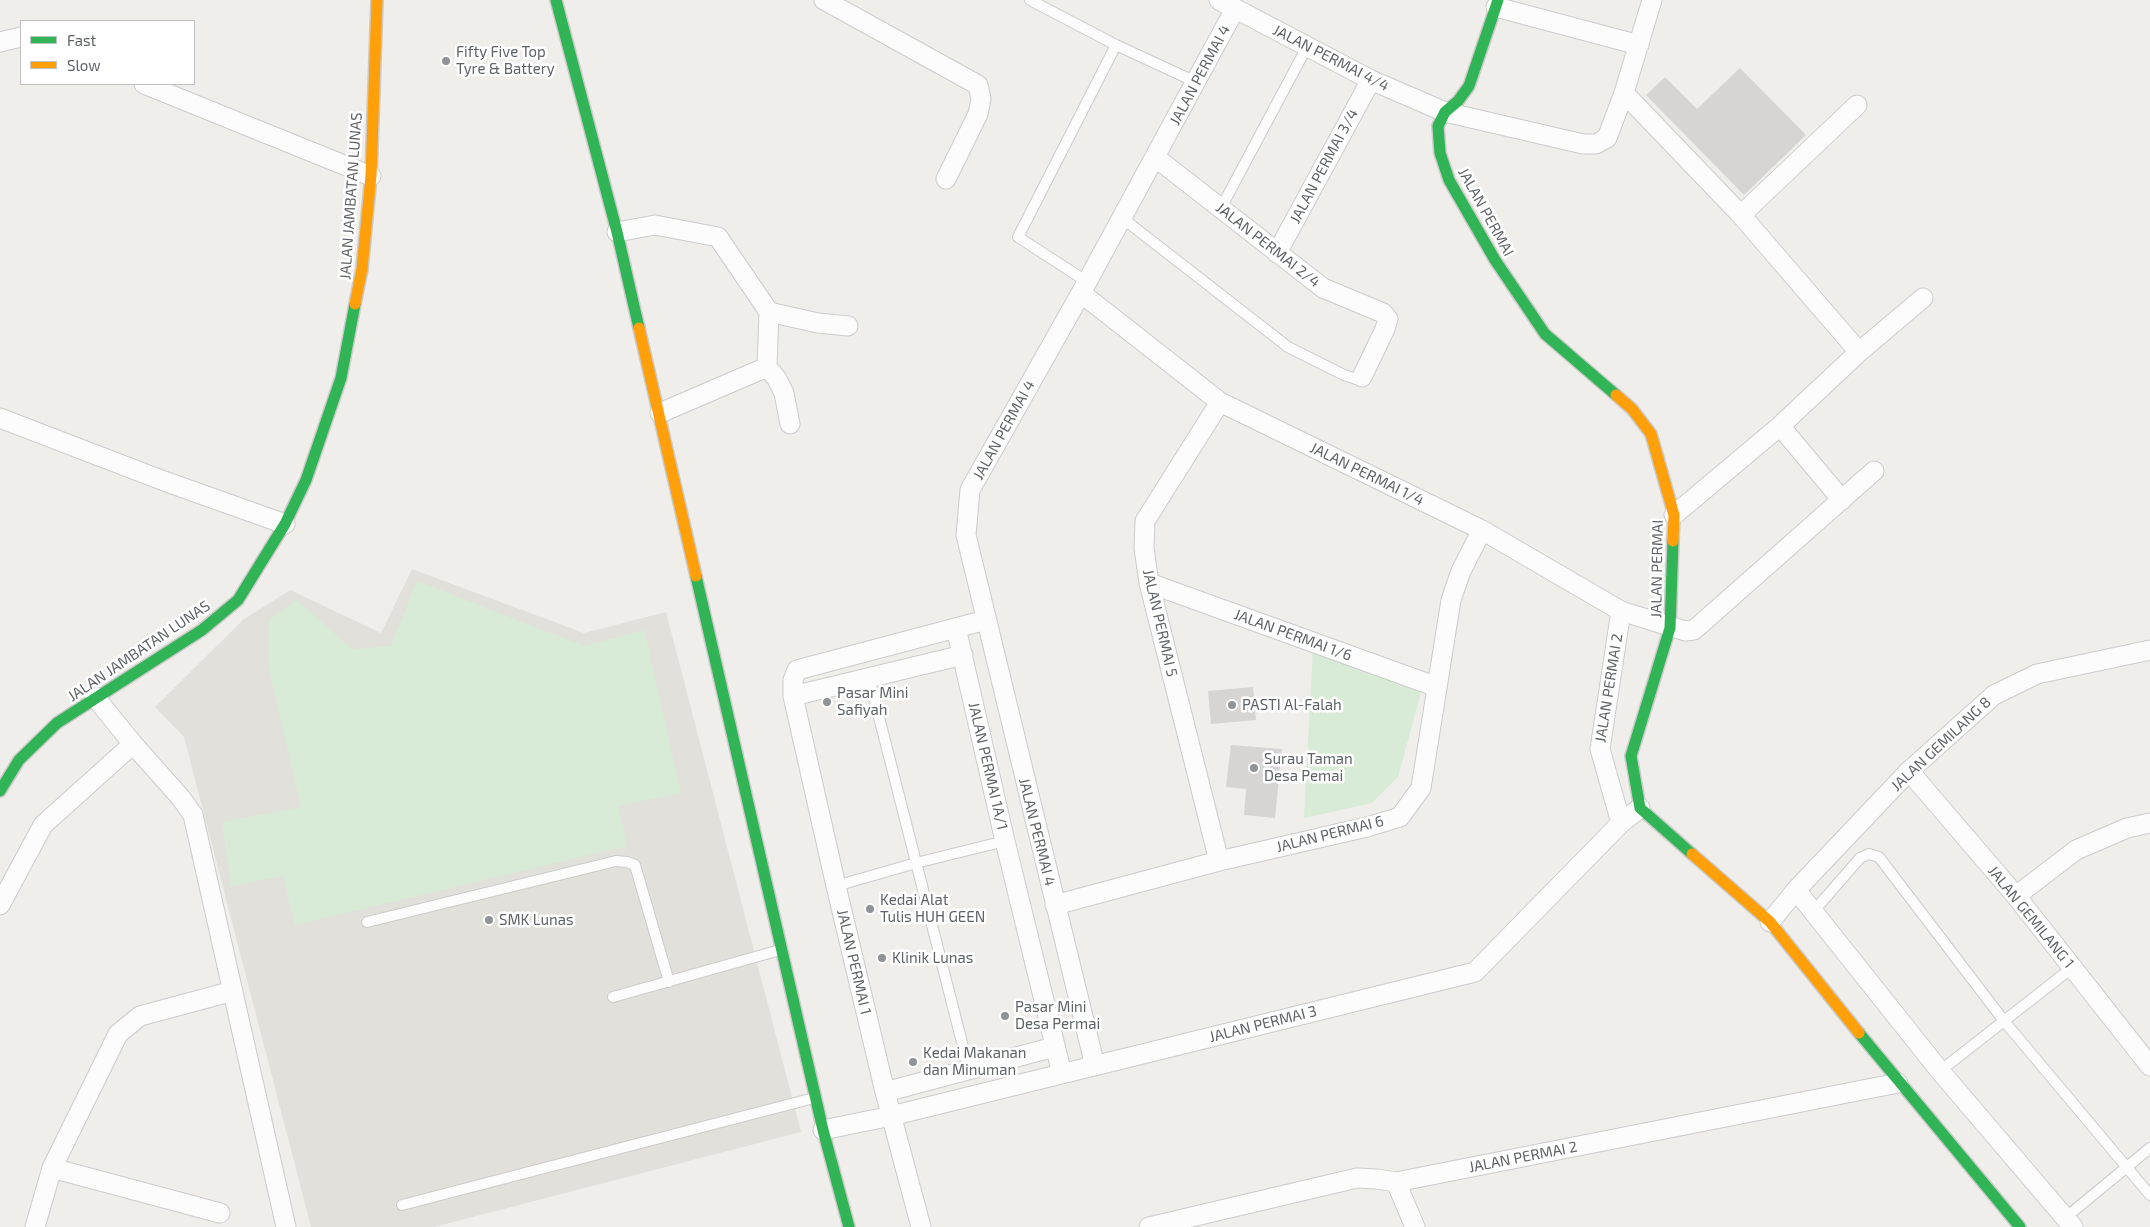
<!DOCTYPE html>
<html>
<head>
<meta charset="utf-8">
<style>
  body { margin:0 }
  #map { position:relative; width:2150px; height:1227px; overflow:hidden; background:#efeeea; font-family:"Exo 2",sans-serif }
  canvas { display:block }
  .legend { position:absolute; left:20px; top:20px; width:175px; height:65px; box-sizing:border-box; background:#fff; border:1px solid #bfc1c3; margin:0; padding:6px 9px; list-style:none; font-size:15px; color:#5f6368 }
  .legend li { display:flex; align-items:center; gap:10px; height:25px }
  .legend b { width:25px; border:1px solid #bfc1c3 }
</style>
</head>
<body>
<div id="map">
<canvas width="2150" height="1227"></canvas>
<ul class="legend">
<li><b style="height:6px;background:#30b455"></b>Fast</li>
<li><b style="height:6px;background:#ff9f0a"></b>Slow</li>
</ul>
</div>
<script>
const ctx = document.querySelector('canvas').getContext('2d');
ctx.lineJoin = 'round';
function fillPath(path, color) {
  ctx.fillStyle = color;
  ctx.fill(path, 'evenodd');
}
function shape(rows) {
  const path = new Path2D();
  for (const r of rows) {
    path.moveTo(r[0], r[1]);
    for (let i = 2; i < r.length; i += 2) path.lineTo(r[i], r[i + 1]);
  }
  return path;
}
function stroke(path, color, width, dash) {
  ctx.strokeStyle = color;
  ctx.lineWidth = width;
  ctx.lineCap = dash ? 'butt' : 'round';
  ctx.setLineDash(dash || []);
  ctx.stroke(path);
}
function label(font, color, halo, rows, align = 'center') {
  ctx.font = font + ' "Exo 2",sans-serif';
  ctx.lineWidth = 5;
  ctx.setLineDash([]);
  ctx.textBaseline = 'middle';
  ctx.strokeStyle = halo;
  ctx.fillStyle = color;
  for (const [text, x, y, turn = 0] of rows) {
    ctx.save();
    ctx.translate(x, y);
    ctx.rotate((+turn || 0) * Math.PI / 180);
    ctx.textAlign = isNaN(turn) ? turn : align;
    if (halo) ctx.strokeText(text, 0, 0);
    ctx.fillText(text, 0, 0);
    ctx.restore();
  }
}
const education = shape([
  [412,569,584,633,666,612,801,1132,434,1227,311,1227,184,737,155,707,243,620,290,590,381,633]
]);
const green = shape([
  [417,581,584,646,644,630,681,793,618,806,627,846,295,925,283,876,231,886,222,822,301,807,269,670,269,620,297,600,352,649,391,646],
  [1313,649,1422,689,1398,777,1372,803,1304,818]
]);
const building = shape([
  [1740,68,1806,135,1744,195,1646,95,1665,77,1697,109],
  [1253,687,1256,720,1211,724,1208,691],
  [1231,745,1282,749,1275,818,1244,815,1246,789,1226,787]
]);
const lane = shape([
  [1030,0,1116,45,1196,82],
  [1221,208,1308,45],
  [1121,217,1288,347,1344,375,1356,379,1362,377],
  [1086,281,1018,237,1116,45],
  [869,678,969,1070],
  [836,886,916,863,1005,841],
  [1813,912,1860,858,1869,854,1879,857,2004,1021,2150,1195],
  [367,922,616,861,627,862,635,865,669,982],
  [613,997,780,950],
  [1940,1071,2073,967],
  [402,1205,814,1098],
  [2065,1218,2150,1148]
]);
const street = shape([
  [824,0,978,85,981,99,978,114,946,179],
  [1219,0,1371,80,1445,112,1583,144,1596,144,1607,138,1624,93,1652,0],
  [1496,7,1639,45],
  [0,42,21,37],
  [144,84,371,176],
  [1624,93,1741,215,1859,352],
  [1155,157,1323,288,1383,313,1388,319,1385,329,1362,377],
  [1741,215,1857,105],
  [617,232,655,225,718,237,769,312,818,323,848,326],
  [1277,253,1371,80],
  [1081,293,1220,402,1482,530,1621,611,1685,631,1694,630,1874,471],
  [769,312,767,367,777,379,784,393,790,424],
  [660,413,767,367],
  [0,418,164,481,285,524],
  [1780,426,1842,500],
  [1674,515,1780,426,1859,352,1923,298],
  [1149,583,1437,687],
  [1621,611,1600,749,1621,823],
  [956,628,1005,841,1062,1074],
  [793,696,963,655],
  [95,697,133,744,181,798,193,815,286,1227],
  [1909,771,2016,896,2150,1066],
  [1219,861,1149,583,1144,548,1145,521,1220,402],
  [1796,890,1940,1071,2073,1227],
  [2016,896,2076,850,2127,828,2150,823],
  [0,905,43,825,133,744],
  [1055,905,1219,861,1367,827,1400,817,1421,788,1451,600,1461,571,1482,530],
  [1770,922,1796,890,1909,771,1994,695,2037,674,2150,650],
  [1095,1066,966,535,970,490,1081,293,1235,9],
  [885,1092,1054,1047],
  [823,1130,891,1116,1475,972,1621,823,1640,808],
  [52,1168,220,1213],
  [1396,1182,1415,1227],
  [35,1227,52,1168,118,1034,140,1016,233,991],
  [921,1227,885,1092,836,886,793,696,793,680,797,670,986,620],
  [1149,1227,1357,1178,1377,1179,1396,1182,1898,1083]
]);
const fast = shape([
  [556,0,617,232,639,328],
  [1498,0,1469,86,1458,101,1445,112,1438,126,1440,153,1449,180,1495,260,1545,334,1616,395],
  [1673,541,1670,628,1631,756,1640,808,1692,854],
  [696,576,823,1130,849,1227],
  [0,791,19,760,57,723,202,630,238,600,285,524,306,480,341,378,355,304],
  [1859,1033,2020,1227]
]);
const slow = shape([
  [355,304,362,269,371,176,377,0],
  [639,328,696,576],
  [1616,395,1632,409,1651,434,1674,515,1673,541],
  [1692,854,1770,922,1859,1033]
]);
const markers = [
  [446,61,5,"#919496"],
  [827,702,5,"#919496"],
  [1232,705,5,"#919496"],
  [1254,768,5,"#919496"],
  [870,909,5,"#919496"],
  [489,920,5,"#919496"],
  [882,958,5,"#919496"],
  [1005,1016,5,"#919496"],
  [913,1062,5,"#919496"]
];
const poiNames = [
  ["Fifty Five Top",456,52],
  ["Tyre & Battery",456,69],
  ["Pasar Mini",837,693],
  ["Safiyah",837,710],
  ["PASTI Al-Falah",1242,705],
  ["Surau Taman",1264,759],
  ["Desa Pemai",1264,776],
  ["Kedai Alat",880,900],
  ["Tulis HUH GEEN",880,917],
  ["SMK Lunas",499,920],
  ["Klinik Lunas",892,958],
  ["Pasar Mini",1015,1007],
  ["Desa Permai",1015,1024],
  ["Kedai Makanan",923,1053],
  ["dan Minuman",923,1070]
];
const streetNames = [
  ["JALAN PERMAI 4/4",1331,58,27],
  ["JALAN PERMAI 4",1200,75,-62],
  ["JALAN PERMAI 3/4",1324,166,-62],
  ["JALAN JAMBATAN LUNAS",351,196,-86],
  ["JALAN PERMAI",1486,212,61],
  ["JALAN PERMAI 2/4",1268,245,38],
  ["JALAN PERMAI 4",1004,430,-61],
  ["JALAN PERMAI 1/4",1367,474,26],
  ["JALAN PERMAI",1657,569,-89],
  ["JALAN PERMAI 5",1160,623,77],
  ["JALAN PERMAI 1/6",1293,635,20],
  ["JALAN JAMBATAN LUNAS",139,651,-34],
  ["JALAN PERMAI 2",1609,688,-81],
  ["JALAN GEMILANG 8",1941,744,-43],
  ["JALAN PERMAI 1A/1",988,766,77],
  ["JALAN PERMAI 4",1037,832,76],
  ["JALAN PERMAI 6",1330,834,-14],
  ["JALAN GEMILANG 1",2031,917,51],
  ["JALAN PERMAI 1",854,962,77],
  ["JALAN PERMAI 3",1263,1024,-14],
  ["JALAN PERMAI 2",1523,1157,-11]
];
fillPath(education, '#e2e0da');
fillPath(green, '#d8ebd6');
fillPath(building, '#d6d5d3');
stroke(lane, '#cbcccc', 12);
stroke(street, '#cbcccc', 21);
stroke(fast, '#cacacb', 14);
stroke(slow, '#cacacb', 14);
stroke(lane, '#fdfcfc', 10);
stroke(street, '#fdfcfc', 19);
stroke(fast, '#30b455', 11);
stroke(slow, '#ff9f0a', 11);
for (const [x, y, r, color] of markers) {
  const dot = new Path2D();
  dot.arc(x, y, r, 0, 2 * Math.PI);
  ctx.fillStyle = color;
  ctx.fill(dot);
  stroke(dot, '#fff', 2);
}
label('15px', '#5f6368', '#fff', poiNames, 'left');
label('15px', '#5f6368', '#fff', streetNames);
</script>
</body>
</html>
